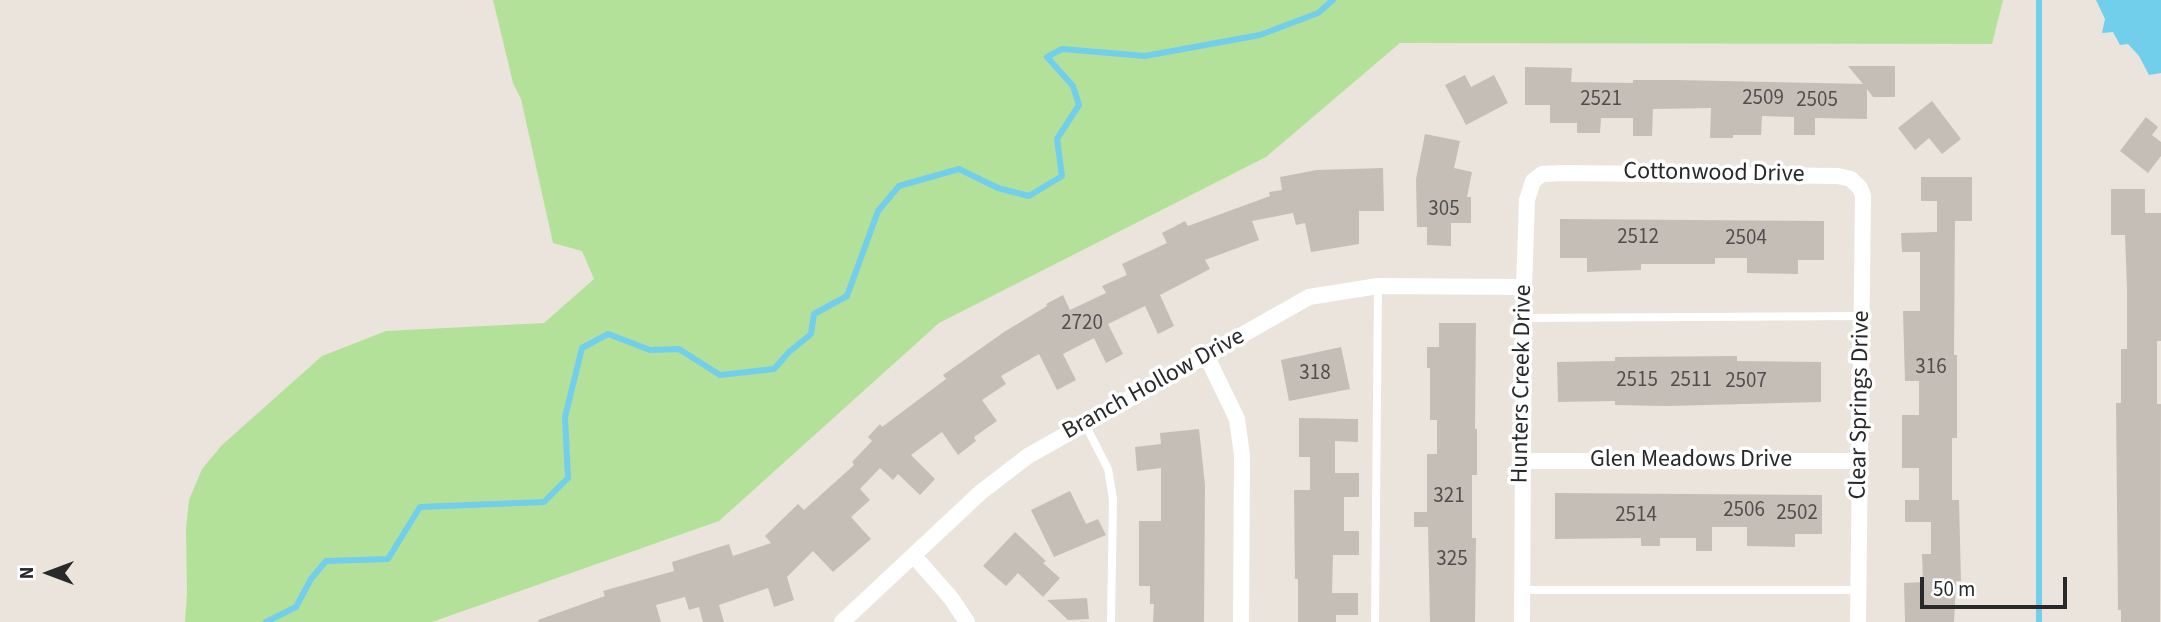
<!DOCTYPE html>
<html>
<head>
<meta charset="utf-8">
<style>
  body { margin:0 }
  #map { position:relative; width:2161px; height:622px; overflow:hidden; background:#ebe4dc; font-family:"Source Sans 3",sans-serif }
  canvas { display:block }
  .north { position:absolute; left:14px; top:538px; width:70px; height:70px; -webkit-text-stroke:5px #fff; paint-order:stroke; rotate:270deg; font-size:19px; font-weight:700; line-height:28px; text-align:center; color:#292929 }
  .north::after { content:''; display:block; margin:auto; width:24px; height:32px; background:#292929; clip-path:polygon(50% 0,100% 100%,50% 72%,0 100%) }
  .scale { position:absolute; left:1920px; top:577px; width:147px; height:32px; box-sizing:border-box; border:4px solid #292929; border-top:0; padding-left:9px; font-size:21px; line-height:24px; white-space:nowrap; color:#292929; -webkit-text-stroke:5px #fff; paint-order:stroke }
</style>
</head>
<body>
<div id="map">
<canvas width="2161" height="622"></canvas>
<div class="north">N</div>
<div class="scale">50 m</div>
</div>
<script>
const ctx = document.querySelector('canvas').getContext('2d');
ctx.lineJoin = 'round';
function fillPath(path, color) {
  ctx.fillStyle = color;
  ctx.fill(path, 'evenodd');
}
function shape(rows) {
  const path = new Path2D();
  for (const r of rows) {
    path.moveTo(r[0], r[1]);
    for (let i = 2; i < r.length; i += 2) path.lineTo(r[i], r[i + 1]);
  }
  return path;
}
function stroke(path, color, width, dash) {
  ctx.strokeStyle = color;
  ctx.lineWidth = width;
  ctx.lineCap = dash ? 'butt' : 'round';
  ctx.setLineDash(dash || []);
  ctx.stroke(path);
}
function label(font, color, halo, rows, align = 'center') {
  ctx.font = font + ' "Source Sans 3",sans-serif';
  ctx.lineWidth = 7;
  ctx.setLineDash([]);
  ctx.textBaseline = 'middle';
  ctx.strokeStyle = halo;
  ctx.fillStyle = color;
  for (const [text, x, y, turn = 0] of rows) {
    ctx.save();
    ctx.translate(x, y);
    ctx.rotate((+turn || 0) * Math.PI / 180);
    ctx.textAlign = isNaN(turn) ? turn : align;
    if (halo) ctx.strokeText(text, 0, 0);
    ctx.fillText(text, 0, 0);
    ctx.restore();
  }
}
const green = shape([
  [493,0,2003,0,1992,44,1400,43,1266,157,939,323,719,521,432,622,185,622,187,594,186,529,189,500,202,469,222,445,322,356,386,331,544,323,594,279,582,251,553,243,521,99,513,83]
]);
const water = shape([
  [2096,0,2161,0,2161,73,2149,75,2139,56,2128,44,2120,45,2113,32,2102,33,2105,19]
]);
const stream = shape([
  [2039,0,2039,622],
  [266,622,296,607,311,579,326,561,388,559,420,507,544,502,568,478,565,417,582,348,608,334,650,350,679,349,720,375,774,369,789,352,811,334,814,314,847,296,878,211,899,186,959,169,998,188,1029,196,1062,176,1057,139,1079,105,1073,86,1047,57,1062,49,1145,56,1260,35,1318,13,1333,0]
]);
const building = shape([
  [1848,66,1895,66,1895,97,1873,97,1867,89,1867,119,1815,118,1815,135,1794,135,1794,117,1762,116,1761,135,1733,135,1733,138,1710,138,1711,108,1653,109,1652,136,1633,136,1633,118,1601,118,1600,133,1577,133,1577,123,1550,123,1550,105,1525,105,1525,67,1572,68,1571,82,1633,83,1633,80,1677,80,1863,84],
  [1465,75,1471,87,1494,75,1508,103,1466,125,1445,85],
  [1932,101,1961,139,1942,154,1929,138,1915,150,1898,128],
  [2146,117,2158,127,2152,135,2161,142,2161,156,2148,173,2120,151],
  [1425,134,1460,141,1454,168,1472,172,1467,197,1471,197,1471,223,1451,223,1451,246,1427,245,1427,227,1417,227,1416,179],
  [1383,168,1384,211,1359,211,1359,244,1311,252,1305,223,1296,225,1293,213,1252,221,1259,240,1205,260,1210,269,1160,295,1174,326,1158,334,1145,306,1108,324,1123,354,1106,363,1094,338,1063,354,1076,380,1057,390,1039,354,1001,376,1006,384,982,400,997,421,974,437,976,441,958,455,942,432,911,455,935,479,920,495,898,474,893,480,880,468,860,489,870,500,851,517,871,539,833,572,813,551,787,577,794,600,774,607,768,588,719,605,724,622,703,622,699,607,689,610,685,597,656,605,661,622,539,622,538,620,605,596,603,591,674,571,672,562,729,544,733,556,771,543,765,536,798,504,804,510,854,465,852,462,872,441,868,437,880,424,882,427,946,379,943,375,1004,332,1047,306,1046,304,1063,295,1070,310,1106,293,1102,286,1127,275,1122,264,1167,243,1162,233,1185,221,1188,226,1270,196,1269,192,1282,190,1280,177,1317,170],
  [1921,177,1972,177,1972,221,1955,221,1954,355,1957,355,1957,438,1952,438,1952,500,1959,500,1961,581,1956,581,1954,622,1905,622,1904,583,1923,582,1922,554,1931,554,1931,522,1905,522,1905,500,1919,500,1919,468,1902,468,1902,415,1919,415,1919,381,1905,381,1903,311,1920,311,1920,252,1902,252,1901,233,1937,232,1937,201,1921,201],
  [2111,189,2145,189,2145,213,2161,213,2161,341,2157,341,2157,404,2161,404,2160,622,2121,622,2121,610,2118,610,2116,403,2121,403,2121,349,2127,349,2127,288,2125,235,2111,235],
  [1560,219,1824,221,1824,260,1798,260,1798,274,1747,273,1747,258,1715,258,1715,264,1641,264,1641,270,1587,272,1587,258,1560,258],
  [1439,323,1476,323,1475,429,1477,429,1477,475,1472,475,1472,538,1476,538,1475,622,1430,622,1428,527,1414,527,1414,512,1427,512,1427,454,1437,454,1437,420,1430,420,1430,368,1427,368,1427,347,1439,347],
  [1341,347,1350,389,1289,401,1281,360],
  [1737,356,1737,361,1821,362,1821,402,1667,406,1615,405,1615,401,1558,402,1557,362,1615,361,1615,357],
  [1299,418,1358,419,1358,442,1335,441,1335,473,1359,473,1359,497,1344,497,1344,531,1359,531,1359,555,1333,555,1332,593,1358,593,1358,615,1336,615,1336,622,1298,622,1298,579,1295,579,1294,490,1310,490,1310,457,1299,457],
  [1199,429,1205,485,1204,622,1153,622,1154,604,1150,604,1150,586,1139,586,1139,521,1161,521,1161,468,1137,471,1135,447,1161,444,1160,433],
  [1070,491,1086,524,1098,519,1106,535,1054,557,1031,510],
  [1555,493,1822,495,1822,534,1795,534,1795,547,1747,546,1747,527,1712,527,1712,551,1696,551,1696,538,1660,538,1660,546,1641,546,1641,538,1555,539],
  [1015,532,1046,561,1043,563,1060,578,1043,597,1018,573,1006,586,983,566],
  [1087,598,1089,619,1068,620,1047,600]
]);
const service = shape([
  [1524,318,1862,316],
  [1085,424,1108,469,1113,499,1111,622],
  [1522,590,1858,590],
  [1375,622,1378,286]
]);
const minor = shape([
  [1207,357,1237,419,1242,455,1241,622],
  [1522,461,1860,461],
  [914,556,951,598,967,622],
  [842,622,981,492,1028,456,1309,297,1378,286,1524,287],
  [1522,622,1524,287,1527,200,1533,181,1542,174,1564,173,1838,176,1851,179,1860,188,1863,196,1858,622]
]);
const numberNames = [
  ["2509",1763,99],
  ["2521",1601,100],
  ["2505",1817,101],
  ["305",1444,210],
  ["2512",1638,238],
  ["2504",1746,239],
  ["2720",1082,324],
  ["316",1931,368],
  ["318",1315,374],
  ["2515",1637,381],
  ["2511",1691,381],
  ["2507",1746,382],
  ["321",1449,497],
  ["2506",1744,511],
  ["2502",1797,514],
  ["2514",1636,516],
  ["325",1452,560]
];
const streetNames = [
  ["Cottonwood Drive",1714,174,1],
  ["Hunters Creek Drive",1523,384,-89],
  ["Branch Hollow Drive",1154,385,-29],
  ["Clear Springs Drive",1861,405,-89],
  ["Glen Meadows Drive",1691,461]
];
fillPath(green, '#b4e199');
fillPath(water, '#71cfeb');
stroke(stream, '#71cfeb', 6);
fillPath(building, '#c4beb7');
stroke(service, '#fff', 8);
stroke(minor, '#fff', 16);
label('21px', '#504e4c', null, numberNames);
label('24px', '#292929', '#fff', streetNames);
</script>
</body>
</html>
